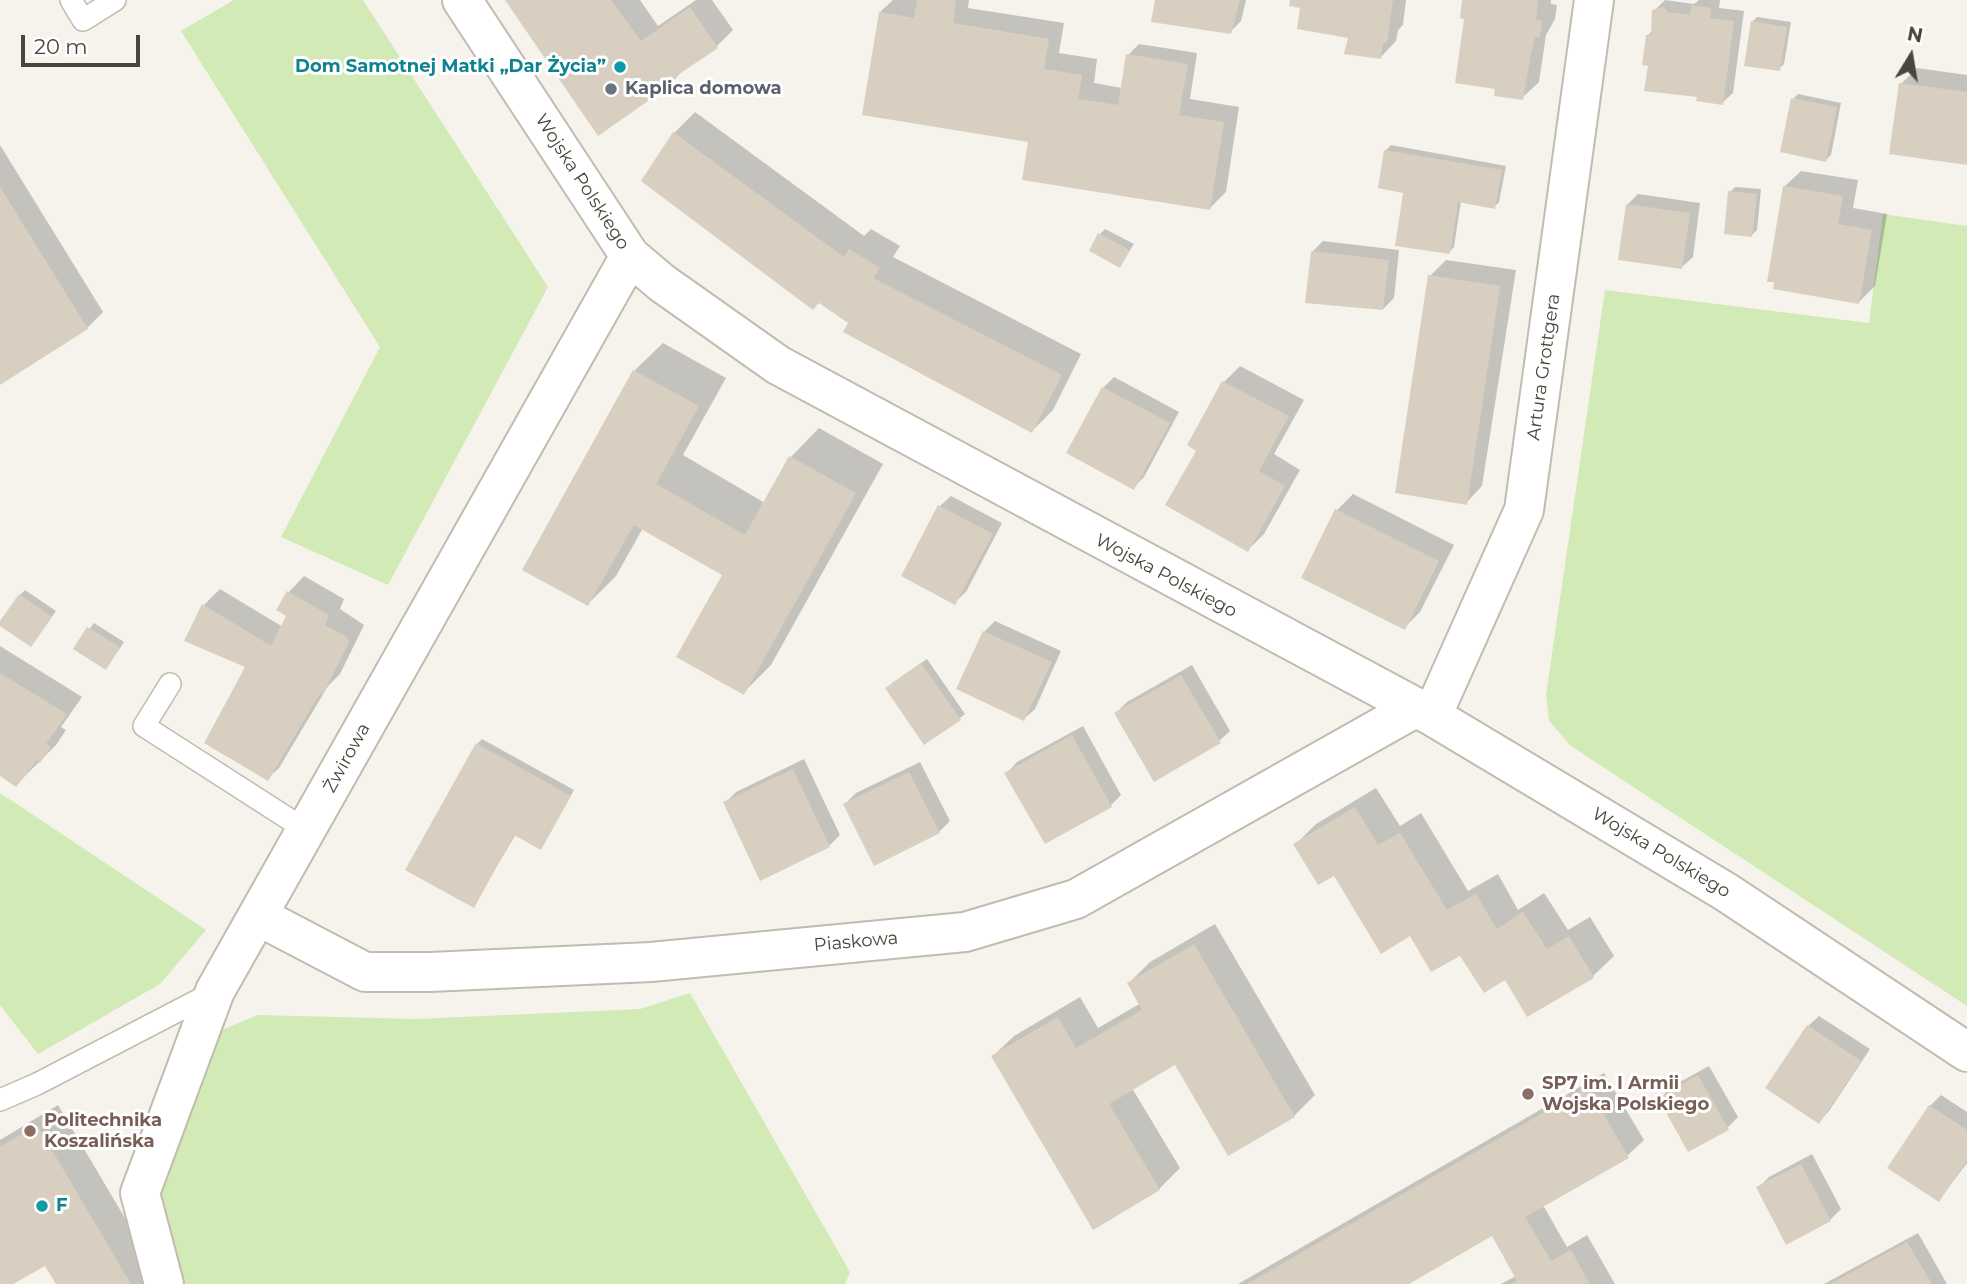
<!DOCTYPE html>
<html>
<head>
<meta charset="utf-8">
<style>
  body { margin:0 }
  #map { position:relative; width:1967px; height:1284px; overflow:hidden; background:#f6f3ec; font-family:Montserrat,sans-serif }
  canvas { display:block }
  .north { position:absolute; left:1876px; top:21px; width:70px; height:70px; -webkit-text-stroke:5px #fff; paint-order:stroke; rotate:11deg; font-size:19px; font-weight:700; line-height:28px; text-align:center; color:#4b4439 }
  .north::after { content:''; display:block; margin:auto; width:24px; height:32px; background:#4b4439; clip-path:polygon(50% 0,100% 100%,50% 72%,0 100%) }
  .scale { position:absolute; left:21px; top:35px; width:119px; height:32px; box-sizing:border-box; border:4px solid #4b4439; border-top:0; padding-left:9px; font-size:21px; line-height:24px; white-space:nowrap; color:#4b4439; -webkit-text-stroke:5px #fff; paint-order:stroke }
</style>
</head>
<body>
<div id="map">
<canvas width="1967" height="1284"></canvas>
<div class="north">N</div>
<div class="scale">20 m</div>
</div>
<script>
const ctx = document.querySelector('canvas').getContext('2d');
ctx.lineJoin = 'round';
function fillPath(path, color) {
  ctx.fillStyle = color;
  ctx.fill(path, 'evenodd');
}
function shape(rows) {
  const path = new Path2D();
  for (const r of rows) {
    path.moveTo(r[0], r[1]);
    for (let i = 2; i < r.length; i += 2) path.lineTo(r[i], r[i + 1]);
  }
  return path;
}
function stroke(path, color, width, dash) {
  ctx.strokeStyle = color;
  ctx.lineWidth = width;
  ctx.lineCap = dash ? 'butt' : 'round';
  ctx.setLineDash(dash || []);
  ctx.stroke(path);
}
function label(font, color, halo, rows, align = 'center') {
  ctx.font = font + ' Montserrat,sans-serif';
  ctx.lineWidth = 6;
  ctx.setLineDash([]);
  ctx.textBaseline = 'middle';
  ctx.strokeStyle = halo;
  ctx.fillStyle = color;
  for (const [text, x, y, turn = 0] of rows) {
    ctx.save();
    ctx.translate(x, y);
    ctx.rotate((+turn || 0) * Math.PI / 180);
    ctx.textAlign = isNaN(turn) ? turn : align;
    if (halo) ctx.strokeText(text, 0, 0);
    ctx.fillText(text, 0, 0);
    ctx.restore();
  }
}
const green = shape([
  [234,0,363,0,548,287,388,585,281,537,380,347,181,31],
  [1883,214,1967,226,1967,1006,1571,746,1549,721,1546,695,1605,290,1869,323],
  [0,793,206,930,160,984,38,1054,0,1005],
  [690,993,850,1272,845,1284,170,1284,152,1208,219,1031,258,1015,417,1019,640,1009]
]);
const shadow = shape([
  [507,0,640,0,658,26,696,0,712,0,733,30,717,46,686,67,670,84],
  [893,0,969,0,968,8,1064,23,1059,53,1097,59,1094,83,1122,88,1128,55,1139,44,1197,53,1190,99,1239,107,1226,192,1210,208,1030,141,880,12],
  [1157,0,1246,0,1241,21,1230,32],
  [1292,0,1406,0,1403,25,1398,30,1396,41,1380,58],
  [1464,0,1551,0,1551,4,1557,5,1555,19,1546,35,1539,82,1522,98,1496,88,1466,17],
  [1665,0,1694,4,1699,0,1720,0,1719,8,1744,11,1733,93,1722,103,1699,96,1650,64,1648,35,1653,30,1654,11],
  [1757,17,1791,22,1784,64,1779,69,1752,22],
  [1917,68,1967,75,1967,163,1901,84],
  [1798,94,1841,103,1831,155,1826,160,1793,99],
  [695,112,864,236,871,229,900,246,893,257,1081,354,1053,410,1032,431,850,323,674,133],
  [0,145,103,312,87,328,0,383],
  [1391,145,1506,166,1499,202,1494,207,1461,201,1454,247,1449,252,1405,191,1386,150],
  [1801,171,1858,180,1853,208,1887,214,1875,286,1859,302,1784,187],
  [1735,187,1761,189,1757,230,1752,235,1730,192],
  [1638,194,1700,203,1693,257,1682,267,1627,205],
  [1105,229,1134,244,1120,266,1100,234],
  [1323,241,1399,250,1394,298,1383,309,1312,252],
  [1446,260,1516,270,1482,486,1466,503,1430,276],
  [663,343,726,378,683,455,765,503,791,457,819,428,883,464,771,665,743,693,725,575,643,528,616,576,588,604,634,371],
  [1240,366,1304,400,1274,454,1300,470,1264,534,1248,550,1199,450,1189,445,1224,382],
  [1114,377,1179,412,1144,477,1134,487,1103,388],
  [1353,494,1454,545,1420,612,1404,628,1337,510],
  [951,496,1002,523,966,592,955,602,940,506],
  [304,576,344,599,340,609,364,625,340,674,328,686,279,768,268,778,247,668,204,605,220,589,283,627,289,616,288,593],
  [25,590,56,611,31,645,20,595],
  [995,621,1061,651,1035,709,1024,719,984,632],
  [94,623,124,642,110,663,75,649],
  [0,646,82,697,61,727,66,730,56,745,16,785,0,774],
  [927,659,965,714,960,718,892,683],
  [1192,665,1230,731,1219,741,1116,713,1127,702],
  [1083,726,1121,795,1111,805,1007,773,1017,762],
  [482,739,574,790,540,847,516,834,473,906,477,744],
  [804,759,840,835,829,846,725,803,736,792],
  [920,762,950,821,939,832,845,804,856,793],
  [1376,788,1400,826,1421,813,1468,891,1498,874,1518,910,1544,893,1568,930,1590,917,1614,956,1593,976,1505,978,1460,953,1411,934,1296,844,1316,824],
  [1215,924,1315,1095,1294,1116,1229,1154,1175,1063,1132,1088,1180,1168,1159,1189,993,1056,1014,1036,1080,997,1098,1028,1141,1003,1129,983,1150,962],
  [1819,1016,1870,1049,1829,1111,1819,1122,1808,1026],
  [1709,1066,1738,1117,1727,1128,1660,1098,1671,1087],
  [1604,1073,1644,1140,1627,1156,1543,1205,1567,1247,1587,1235,1615,1284,1501,1284,1516,1276,1492,1234,1405,1284,1238,1284],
  [1941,1095,1967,1112,1967,1163,1939,1200,1889,1167,1930,1106],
  [58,1105,164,1284,58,1284,45,1263,10,1284,0,1284,0,1140],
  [1812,1154,1841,1209,1830,1220,1758,1188,1769,1177],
  [1918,1233,1947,1284,1824,1284]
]);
const building = shape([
  [505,0,611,0,641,41,690,7,718,48,669,81,671,85,598,136],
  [917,0,956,0,953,23,1049,39,1044,69,1082,75,1078,99,1118,105,1126,54,1188,64,1179,115,1224,122,1210,210,1022,180,1028,142,862,115,879,12,914,18],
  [1155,0,1240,0,1231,34,1151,22],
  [1290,0,1393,0,1387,43,1383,43,1381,59,1344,54,1348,38,1297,29,1300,8,1289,6],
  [1462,0,1538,0,1536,20,1542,21,1540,37,1535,37,1531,53,1523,100,1494,96,1495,89,1455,83,1464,19,1460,18],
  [1691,5,1711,8,1710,18,1734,21,1723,105,1696,101,1697,97,1644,91,1648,66,1642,65,1646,35,1651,35,1652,10,1664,7,1668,12,1690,15],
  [1751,21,1787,27,1780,71,1744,66],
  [1899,83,1967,92,1967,165,1889,154],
  [1791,98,1837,107,1826,162,1780,152],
  [673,132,844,257,849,249,880,268,873,278,1062,375,1032,433,843,332,848,323,819,303,813,310,641,181],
  [1384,150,1502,170,1495,209,1458,202,1450,254,1395,246,1403,193,1378,188],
  [1783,186,1843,196,1838,224,1872,230,1859,304,1773,289,1774,282,1767,282],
  [0,187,88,329,0,385],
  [1728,191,1757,194,1752,237,1724,234],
  [1626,204,1690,213,1682,269,1618,260],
  [1098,233,1130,250,1120,268,1089,251],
  [1311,251,1389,260,1383,310,1305,303],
  [1428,275,1500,286,1467,505,1395,493],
  [633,370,699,406,656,484,745,535,789,456,856,493,744,695,676,657,722,575,634,525,588,606,522,570],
  [1222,381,1289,416,1259,471,1285,486,1248,552,1165,505,1196,451,1187,445],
  [1102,387,1170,423,1134,490,1066,453],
  [938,505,993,534,955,605,901,576],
  [1335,509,1439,561,1405,630,1301,578],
  [287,591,329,615,325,625,347,637,349,642,324,692,319,695,268,781,204,743,245,667,184,641,202,604,271,646,286,616,276,610],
  [19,594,52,617,31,647,0,626,0,621],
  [87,627,120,647,106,670,73,649],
  [983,631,1052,662,1024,721,956,689],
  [921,663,961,720,924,745,885,688],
  [0,673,67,714,46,744,51,747,40,763,37,760,16,787,0,776],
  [1181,675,1221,743,1154,782,1114,713],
  [1072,735,1112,807,1045,844,1004,773],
  [476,743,571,796,541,850,514,835,474,908,405,870],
  [793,769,830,847,760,881,723,802],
  [909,772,940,833,874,866,843,804],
  [1355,807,1378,845,1400,833,1447,910,1476,894,1497,929,1523,912,1547,949,1569,936,1594,978,1527,1017,1505,980,1484,993,1460,956,1431,972,1410,936,1381,954,1334,876,1318,885,1293,844],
  [1194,944,1295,1117,1228,1156,1175,1065,1109,1104,1160,1190,1093,1230,991,1056,1058,1017,1076,1048,1142,1010,1127,983],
  [1807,1025,1861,1061,1819,1124,1765,1088],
  [1698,1075,1729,1130,1688,1152,1658,1098],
  [1588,1087,1629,1158,1525,1217,1551,1261,1571,1250,1590,1284,1511,1284,1517,1281,1492,1236,1409,1284,1247,1284],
  [1929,1105,1967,1130,1967,1160,1939,1202,1887,1168],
  [37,1125,131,1284,56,1284,45,1266,13,1284,0,1284,0,1147],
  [1801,1164,1831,1221,1786,1245,1756,1187],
  [1907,1242,1932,1284,1830,1284]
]);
const lane = shape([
  [71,0,83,20,115,0],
  [170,684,144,726,306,830],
  [0,1100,37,1084,214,992]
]);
const street = shape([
  [462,0,630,256,662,283,778,365,1432,716,1726,892,1967,1052],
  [1432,716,1524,510,1594,0],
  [258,916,365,972,430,972,651,962,965,932,1076,899,1415,708],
  [164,1284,140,1193,215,991,630,256]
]);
const markers = [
  [620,67,7,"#0f9aa8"],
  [611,89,7,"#6b7280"],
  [1528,1094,7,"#8d6e63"],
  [30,1131,7,"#8d6e63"],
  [42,1206,7,"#0f9aa8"]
];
const cultureNames = [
  ["Dom Samotnej Matki „Dar Życia”",606,67],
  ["F",56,1206,"left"]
];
const worshipNames = [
  ["Kaplica domowa",625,89]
];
const streetNames = [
  ["Wojska Polskiego",582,182,57],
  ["Artura Grottgera",1544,367,-82],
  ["Wojska Polskiego",1166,576,28],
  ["Żwirowa",347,758,-61],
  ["Wojska Polskiego",1661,853,31],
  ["Piaskowa",856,942,-5]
];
const educationNames = [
  ["SP7 im. I Armii",1542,1084],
  ["Wojska Polskiego",1542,1105],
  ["Politechnika",44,1121],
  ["Koszalińska",44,1142]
];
fillPath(green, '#d2eab5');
fillPath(shadow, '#0003');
fillPath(building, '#d8cfc1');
stroke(lane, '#c2bbae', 24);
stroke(street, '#c2bbae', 42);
stroke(lane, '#fff', 21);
stroke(street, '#fff', 38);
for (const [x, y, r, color] of markers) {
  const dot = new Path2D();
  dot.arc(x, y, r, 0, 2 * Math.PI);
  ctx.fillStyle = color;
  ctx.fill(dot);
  stroke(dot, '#fff', 2.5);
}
label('bold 18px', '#0d838f', '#fff', cultureNames, 'right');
label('bold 18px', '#5b616d', '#fff', worshipNames, 'left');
label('18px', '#4b4439', '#fff', streetNames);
label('bold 18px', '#785e54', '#fff', educationNames, 'left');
</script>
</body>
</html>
